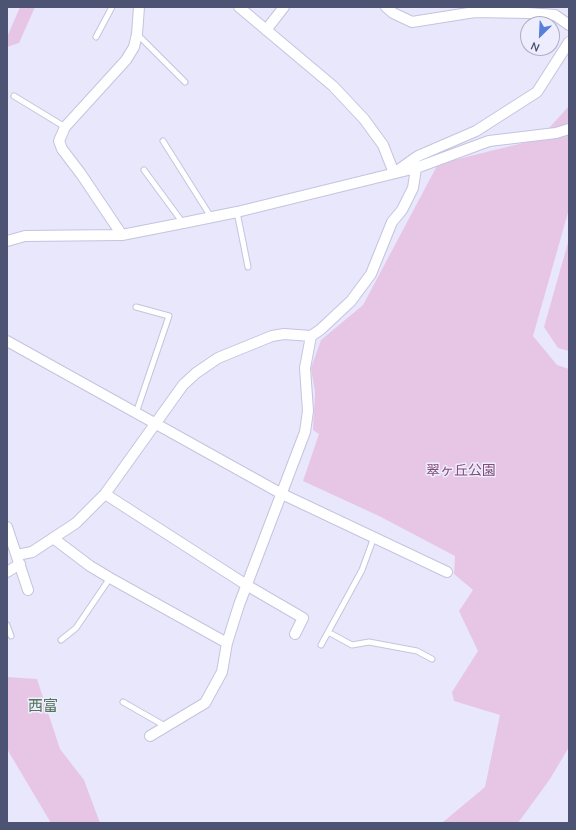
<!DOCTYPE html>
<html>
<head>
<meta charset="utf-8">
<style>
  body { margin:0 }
  #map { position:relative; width:576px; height:830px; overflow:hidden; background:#e9e7fb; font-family:"Nunito Sans",sans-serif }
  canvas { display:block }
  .frame { position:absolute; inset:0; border:8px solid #4d5372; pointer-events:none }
  .north { position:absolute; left:520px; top:16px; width:40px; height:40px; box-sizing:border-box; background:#eeedfe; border:1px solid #aeafc6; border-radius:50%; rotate:204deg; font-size:11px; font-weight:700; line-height:16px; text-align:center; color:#4d5372 }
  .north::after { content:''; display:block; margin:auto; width:14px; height:18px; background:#567edb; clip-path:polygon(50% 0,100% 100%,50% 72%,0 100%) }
</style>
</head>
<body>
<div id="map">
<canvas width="576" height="830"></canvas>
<div class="frame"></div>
<div class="north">N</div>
</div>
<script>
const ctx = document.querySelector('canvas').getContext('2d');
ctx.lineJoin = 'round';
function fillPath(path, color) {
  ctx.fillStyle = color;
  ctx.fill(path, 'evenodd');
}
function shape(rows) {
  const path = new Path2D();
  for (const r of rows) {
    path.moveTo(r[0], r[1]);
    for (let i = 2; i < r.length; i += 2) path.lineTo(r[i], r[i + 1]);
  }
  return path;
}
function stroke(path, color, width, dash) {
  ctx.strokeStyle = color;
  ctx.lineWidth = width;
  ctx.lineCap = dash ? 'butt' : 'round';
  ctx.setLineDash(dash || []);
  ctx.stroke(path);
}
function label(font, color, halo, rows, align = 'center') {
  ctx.font = font + ' "Nunito Sans","Noto Sans JP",sans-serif';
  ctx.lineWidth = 3;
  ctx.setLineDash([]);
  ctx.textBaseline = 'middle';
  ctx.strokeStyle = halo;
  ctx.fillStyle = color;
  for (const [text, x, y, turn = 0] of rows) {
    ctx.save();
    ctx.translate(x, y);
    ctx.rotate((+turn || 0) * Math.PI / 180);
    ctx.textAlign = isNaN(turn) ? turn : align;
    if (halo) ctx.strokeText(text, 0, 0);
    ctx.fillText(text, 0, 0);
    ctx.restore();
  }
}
const green = shape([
  [20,7,35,7,19,43,7,47,7,37],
  [569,106,569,209,533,336,557,365,569,369,569,747,550,779,518,823,442,823,485,787,500,715,454,701,452,692,478,651,459,611,473,590,454,574,455,556,379,516,303,481,319,434,313,430,315,392,311,368,321,340,363,305,438,164,539,139],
  [569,239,569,351,558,348,544,327],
  [7,677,37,679,60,749,84,780,100,823,51,823,7,749]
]);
const service = shape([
  [137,34,185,82],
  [96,37,112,7],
  [14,96,65,127],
  [163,141,211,217],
  [144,170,183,223],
  [237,212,248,267],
  [136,307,169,316,136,413],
  [7,625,11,636],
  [328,632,352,645,369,642,417,651,432,659],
  [61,640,76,628,110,578],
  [321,645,362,570,374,537],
  [123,702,165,726]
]);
const minor = shape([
  [239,7,333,86,364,119,383,145,394,173,418,156,476,131,537,92,569,42],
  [386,7,393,13,412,22,475,12,528,13,555,15,569,25],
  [266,30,284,7],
  [122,235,81,174,62,149,59,141,65,127,126,60,134,47,137,34,139,7],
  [7,241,25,236,122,235,183,223,237,212,416,168,489,141,556,133,569,129],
  [7,341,282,494,447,572],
  [105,494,248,586,303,618,295,634],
  [7,527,28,590],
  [53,538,90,566,110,578,227,643],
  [17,555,32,552,76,523,105,494,183,385,196,373,218,358,272,336,284,334,311,336],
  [7,572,20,564],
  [150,736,205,703,222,672,227,643,239,605,305,432,308,411,305,368,311,336,320,330,351,301,371,274,392,222,402,210,413,188,416,168]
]);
const parkNames = [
  ["翠ヶ丘公園",461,472]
];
const neighbourhoodNames = [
  ["西富",43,707]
];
fillPath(green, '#e7c6e5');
stroke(service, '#c3c4df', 7);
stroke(minor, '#c3c4df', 12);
stroke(service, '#fff', 5);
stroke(minor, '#fff', 10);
label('14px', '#824c79', '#eeedfe', parkNames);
label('15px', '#537458', '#eeedfe', neighbourhoodNames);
</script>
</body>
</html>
